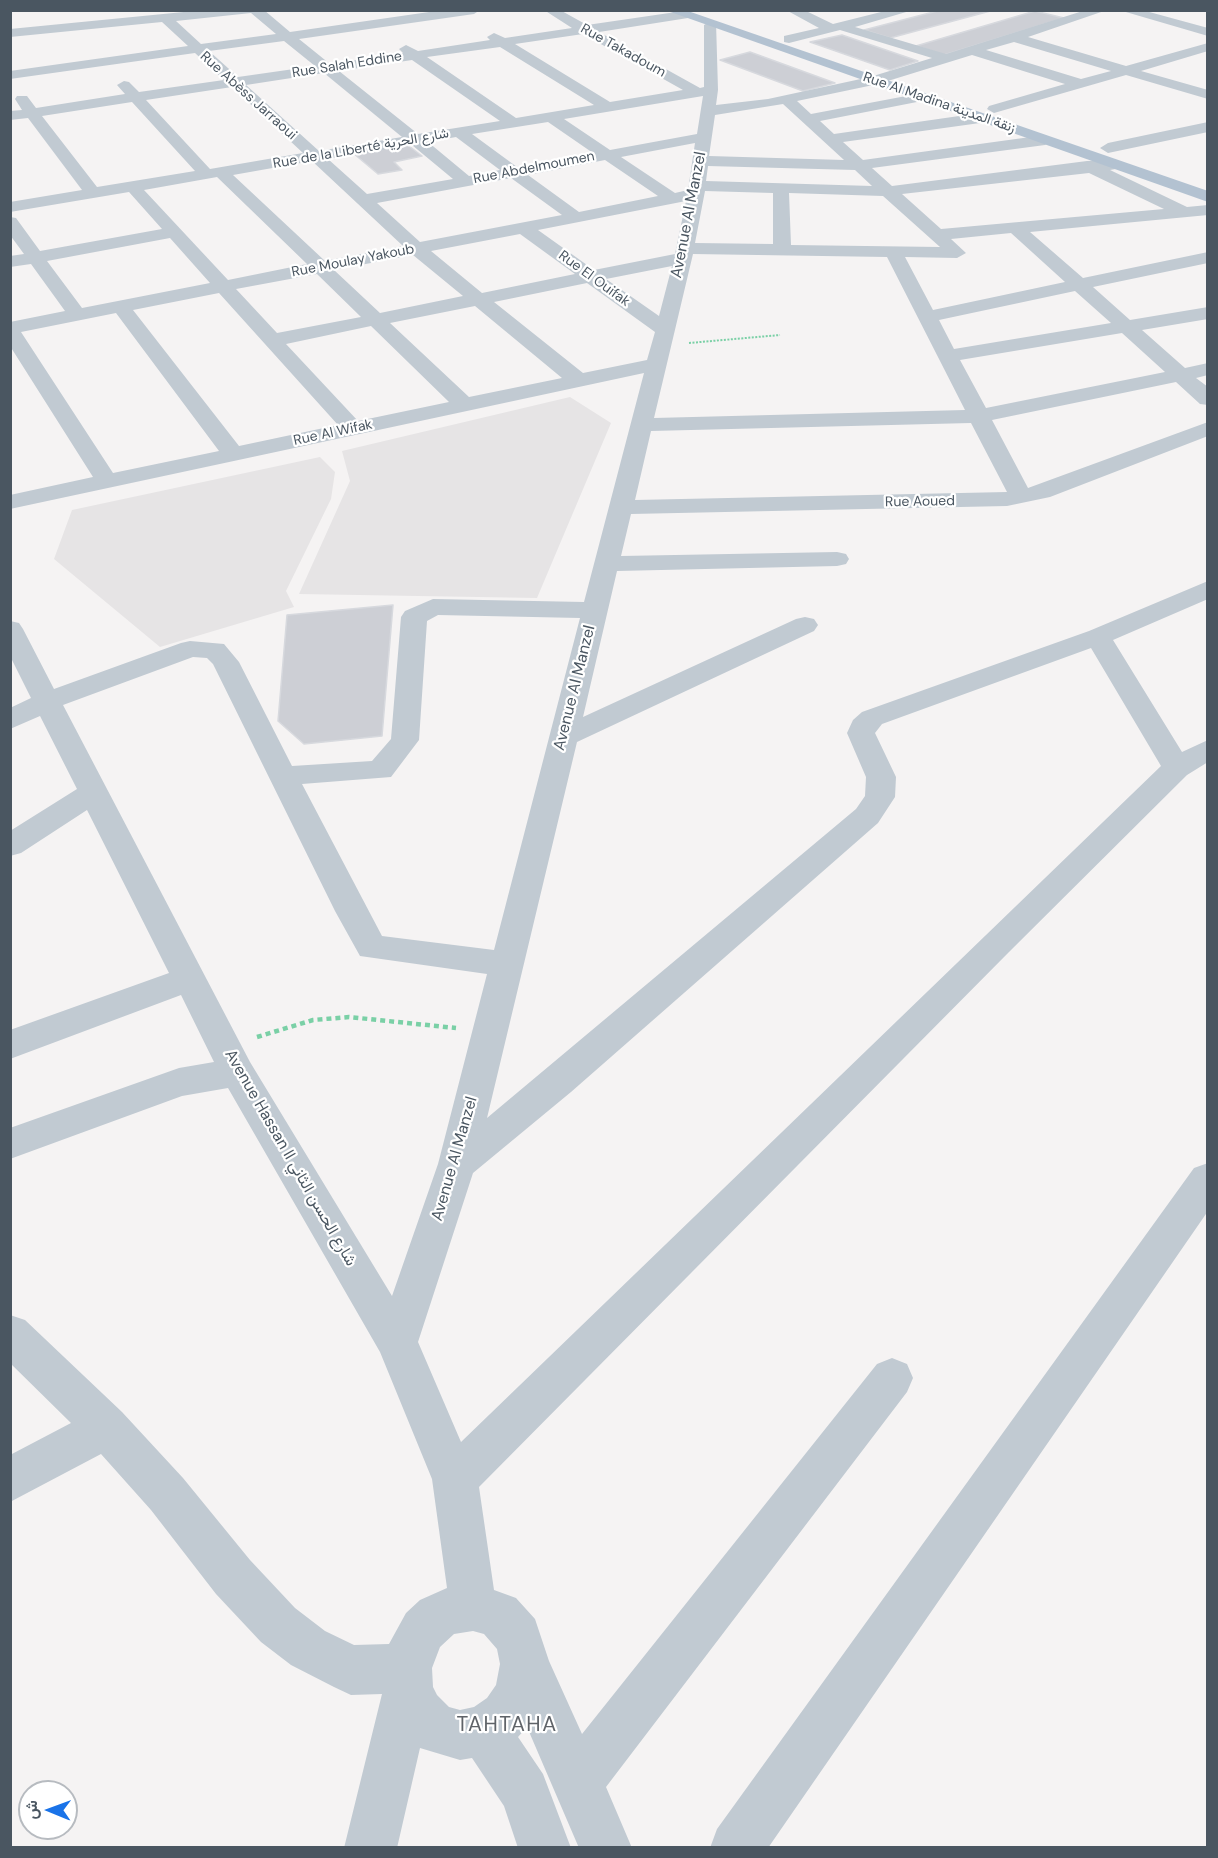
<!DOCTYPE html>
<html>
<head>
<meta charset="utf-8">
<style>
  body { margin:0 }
  #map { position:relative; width:1218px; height:1858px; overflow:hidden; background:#f5f3f3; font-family:"DM Sans",Vazirmatn,sans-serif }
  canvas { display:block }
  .frame { position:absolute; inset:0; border:12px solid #4a5661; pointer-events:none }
  .north { position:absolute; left:18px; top:1780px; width:60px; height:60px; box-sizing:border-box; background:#fff; border:2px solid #b7bbc0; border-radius:50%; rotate:271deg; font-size:16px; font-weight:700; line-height:24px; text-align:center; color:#4a5661 }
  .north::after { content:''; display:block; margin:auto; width:21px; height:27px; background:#1a73e8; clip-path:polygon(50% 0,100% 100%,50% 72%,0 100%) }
</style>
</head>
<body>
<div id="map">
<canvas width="1218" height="1858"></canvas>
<div class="frame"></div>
<div class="north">ش</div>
</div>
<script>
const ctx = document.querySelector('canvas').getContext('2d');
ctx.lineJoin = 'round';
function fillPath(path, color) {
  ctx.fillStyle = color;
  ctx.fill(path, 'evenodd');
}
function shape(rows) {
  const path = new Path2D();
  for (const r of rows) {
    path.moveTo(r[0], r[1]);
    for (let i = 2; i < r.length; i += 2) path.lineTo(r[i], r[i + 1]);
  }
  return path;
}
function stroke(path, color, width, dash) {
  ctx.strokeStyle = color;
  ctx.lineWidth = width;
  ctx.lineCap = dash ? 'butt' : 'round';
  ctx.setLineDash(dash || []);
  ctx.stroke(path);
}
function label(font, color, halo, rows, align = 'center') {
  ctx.font = font + ' "DM Sans",Vazirmatn,sans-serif';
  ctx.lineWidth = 4.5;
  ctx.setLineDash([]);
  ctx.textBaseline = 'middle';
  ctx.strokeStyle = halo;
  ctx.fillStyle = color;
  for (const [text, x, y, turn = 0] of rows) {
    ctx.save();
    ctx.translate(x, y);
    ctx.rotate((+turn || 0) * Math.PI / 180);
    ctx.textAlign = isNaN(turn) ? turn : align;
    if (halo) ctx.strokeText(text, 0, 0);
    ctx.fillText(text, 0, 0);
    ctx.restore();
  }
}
const education = shape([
  [570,397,611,423,537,598,299,594,350,481,342,451],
  [320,457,335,472,331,499,286,591,294,607,160,647,54,559,72,510]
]);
const building = shape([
  [941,10,994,10,890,38,864,30,941,10],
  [1035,11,1064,18,944,55,916,46,1035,11],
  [842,35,918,61,890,70,810,42,842,35],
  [750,52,835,83,803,91,720,60,750,52],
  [409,146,422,156,394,162,402,170,378,174,353,153,409,146],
  [393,605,382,736,304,744,278,721,287,615,393,605]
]);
const pathFar1 = shape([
  [689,343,780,335]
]);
const path = shape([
  [257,1037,313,1020,349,1017,456,1028]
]);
const minor = shape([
  [204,10,264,10,290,32,443,10,480,10,474,14,299,39,330,64,403,53,399,49,406,45,418,51,490,40,487,37,494,33,505,38,572,28,544,10,560,10,587,25,683,11,689,15,688,18,599,32,700,88,704,87,704,25,711,21,716,22,718,90,716,105,768,99,870,77,932,58,840,30,789,43,784,42,784,36,819,28,786,10,804,10,833,24,889,10,913,10,855,27,946,54,1086,10,1107,10,1028,37,1126,66,1208,43,1208,51,1141,71,1208,90,1208,99,1126,75,994,113,987,109,989,106,1065,84,972,55,878,84,797,101,811,114,922,93,929,97,922,101,820,121,834,134,980,113,988,118,980,123,843,142,863,160,1045,135,1053,140,1045,145,872,168,892,186,1087,161,1115,160,1123,165,1121,168,1110,170,1187,207,1208,205,1208,215,1030,232,1083,278,1208,252,1208,263,1093,287,1130,320,1208,307,1208,319,1142,330,1185,368,1208,363,1208,375,1196,378,1208,387,1208,405,1200,404,1176,382,992,420,1028,488,1208,422,1208,436,1050,497,1007,506,631,514,621,556,837,552,846,554,849,559,846,564,837,566,617,571,583,717,796,619,805,617,814,619,818,625,814,631,577,742,487,1118,856,809,865,796,866,777,847,733,853,720,862,712,1089,631,1208,581,1208,599,1113,640,1182,752,1208,740,1208,762,1187,775,1009,952,479,1487,494,1590,516,1598,535,1619,549,1661,582,1734,877,1364,892,1358,907,1364,913,1378,907,1392,606,1787,632,1848,579,1848,527,1727,518,1737,543,1774,571,1848,518,1848,504,1806,472,1758,460,1760,420,1748,397,1848,344,1848,382,1694,351,1695,334,1687,291,1665,261,1642,216,1594,151,1510,101,1454,10,1502,10,1455,71,1423,10,1363,10,1315,25,1320,122,1412,183,1478,250,1560,295,1608,325,1631,354,1645,389,1644,406,1613,420,1600,447,1588,432,1479,380,1352,228,1088,182,1096,10,1159,10,1128,179,1068,214,1062,181,995,10,1059,10,1030,169,973,87,810,21,853,10,856,10,831,77,789,40,716,10,729,10,708,31,698,10,656,10,621,19,623,23,629,54,689,181,643,190,641,224,644,239,662,292,766,372,761,391,739,401,617,405,611,433,599,584,602,644,373,10,509,10,495,93,477,10,346,10,322,65,311,31,264,10,267,10,256,24,254,10,235,10,217,16,218,40,251,162,229,129,192,10,212,10,202,82,190,28,118,10,120,10,111,22,110,15,99,17,96,27,96,36,108,125,94,117,85,124,81,129,82,139,92,224,80,195,53,10,79,10,71,188,46,162,22,10,37,10,29,204,10],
  [251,13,276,34,201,44,176,21,251,13],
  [583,34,683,90,610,102,515,44,583,34],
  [284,41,315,66,238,77,209,51,284,41],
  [1014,42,1111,71,1081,79,986,50,1014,42],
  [500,47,594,105,516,118,427,57,500,47],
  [412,60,500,121,418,134,339,71,412,60],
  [324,73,402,137,319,151,246,85,324,73],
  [232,87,303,153,210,169,146,100,232,87],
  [703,96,697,134,610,150,564,119,703,96],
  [132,102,195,171,97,187,42,116,132,102],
  [783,104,844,160,709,156,715,115,783,104],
  [548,122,593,153,517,167,472,134,548,122],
  [456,137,500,170,469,176,428,142,456,137],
  [695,143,688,190,675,193,621,157,695,143],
  [412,145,453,179,367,194,328,159,412,145],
  [605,160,658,196,579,212,528,175,605,160],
  [312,161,403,246,325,261,233,175,312,161],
  [708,166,855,170,872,186,706,181,708,166],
  [1089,173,1164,209,941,229,902,194,1089,173],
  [217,177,307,264,228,280,144,190,217,177],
  [511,178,562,215,420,242,377,203,511,178],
  [705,191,773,193,773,244,695,243,705,191],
  [789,193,883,196,940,247,791,245,789,193],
  [686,201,675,254,594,270,538,230,686,201],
  [1011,233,1065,282,933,310,905,257,957,258,966,253,951,239,1011,233],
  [520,234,575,274,482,293,431,251,520,234],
  [170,238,210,283,82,308,47,261,170,238],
  [693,254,887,257,965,410,654,418,693,254],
  [413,255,463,296,380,313,334,270,413,255],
  [672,266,659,316,606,279,672,266],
  [317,274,361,317,277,333,236,289,317,274],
  [587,283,655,332,647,360,583,373,494,302,587,283],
  [1075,291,1111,323,954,349,939,320,1075,291],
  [219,293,338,425,239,446,133,310,219,293],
  [475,306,562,378,469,397,390,323,475,306],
  [116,313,219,451,113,473,21,332,116,313],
  [371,326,449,402,358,421,286,344,371,326],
  [1122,333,1165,372,986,408,960,360,1122,333],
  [971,423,1007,492,635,500,651,431,971,423],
  [438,615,580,618,494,950,382,936,302,784,391,777,419,740,427,621,438,615],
  [1091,648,1161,766,461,1442,418,1342,473,1173,571,1092,878,823,895,797,896,777,875,733,882,724,1091,648],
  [193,657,207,658,213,664,335,911,360,956,487,974,438,1164,392,1296,250,1062,63,705,193,657],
  [473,1631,484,1634,497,1649,500,1664,496,1685,487,1698,474,1707,460,1710,449,1707,437,1695,433,1687,432,1668,440,1647,454,1634,473,1631],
  [1119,10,1142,10,1208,28,1208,36,1119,10],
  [1208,122,1208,132,1108,153,1100,148,1108,143,1208,122],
  [1208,1163,1208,1211,768,1848,710,1848,717,1829,1194,1168,1208,1163]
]);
const major = shape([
  [665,10,685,10,1208,191,1208,202,665,10]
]);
const farStreetnames = [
  ["Rue Takadoum",623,51,29],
  ["Rue Salah Eddine",347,65,-9],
  ["Rue Abèss Jarraoui",248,96,42],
  ["Rue Al Madina زنقة المدينة",939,103,19],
  ["Rue de la Liberté شارع الحرية",361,149,-10],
  ["Rue Abdelmoumen",534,168,-11],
  ["Rue Moulay Yakoub",353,261,-11],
  ["Rue El Ouifak",594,279,36],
  ["Rue Al Wifak",333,433,-12],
  ["Rue Aoued",920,502,-1]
];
const streetNames = [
  ["Avenue Al Manzel",689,215,-79],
  ["Avenue Al Manzel",575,688,-76],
  ["Avenue Hassan II شارع الحسن الثاني",290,1158,60],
  ["Avenue Al Manzel",455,1159,-74]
];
const nearNeighbourhoodnames = [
  ["TAHTAHA",507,1725]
];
fillPath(education, '#e6e4e5');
fillPath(building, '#cdcfd5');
stroke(building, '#d7d9de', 1.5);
stroke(pathFar1, '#7ad0a6', 2, [2, 1.5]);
stroke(path, '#7ad0a6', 4.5, [5, 4]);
fillPath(minor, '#c1cad2');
fillPath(major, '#b3c2d1');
label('14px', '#4a5661', '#fff', farStreetnames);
label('16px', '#4a5661', '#fff', streetNames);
ctx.letterSpacing = '1.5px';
label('21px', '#5f6368', '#fff', nearNeighbourhoodnames);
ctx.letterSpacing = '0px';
</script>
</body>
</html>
